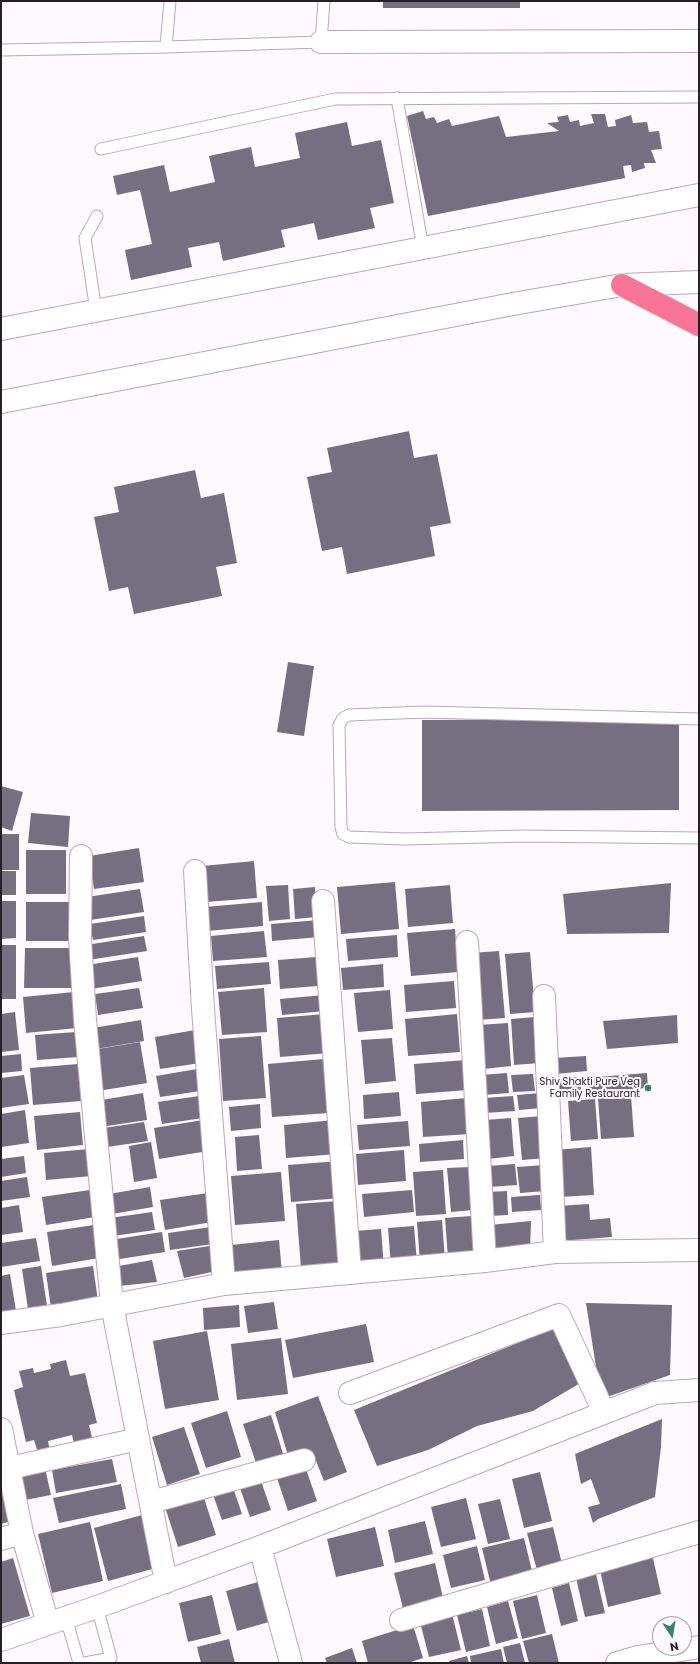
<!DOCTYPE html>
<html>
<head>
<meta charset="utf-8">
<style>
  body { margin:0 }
  #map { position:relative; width:700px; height:1664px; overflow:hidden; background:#fef9fd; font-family:Poppins,sans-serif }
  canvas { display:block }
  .frame { position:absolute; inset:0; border:2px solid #261f24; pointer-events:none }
  .north { position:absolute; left:652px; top:1616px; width:40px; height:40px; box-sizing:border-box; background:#fef9fd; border:1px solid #a8a2a6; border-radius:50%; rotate:168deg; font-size:11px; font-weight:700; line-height:16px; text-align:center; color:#261f24 }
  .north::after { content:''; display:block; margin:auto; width:14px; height:18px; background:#3b7f72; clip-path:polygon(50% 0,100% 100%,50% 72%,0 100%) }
</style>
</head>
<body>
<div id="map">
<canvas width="700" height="1664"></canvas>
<div class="frame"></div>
<div class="north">N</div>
</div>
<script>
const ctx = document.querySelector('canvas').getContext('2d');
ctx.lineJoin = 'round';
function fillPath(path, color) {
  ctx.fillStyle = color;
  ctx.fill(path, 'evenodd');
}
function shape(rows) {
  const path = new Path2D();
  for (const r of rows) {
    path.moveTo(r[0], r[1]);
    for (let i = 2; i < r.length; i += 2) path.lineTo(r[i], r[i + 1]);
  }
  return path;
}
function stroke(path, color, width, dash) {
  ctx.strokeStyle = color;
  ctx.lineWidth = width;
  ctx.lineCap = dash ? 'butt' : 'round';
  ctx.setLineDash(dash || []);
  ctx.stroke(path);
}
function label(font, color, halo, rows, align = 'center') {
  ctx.font = font + ' Poppins,sans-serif';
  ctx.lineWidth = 4;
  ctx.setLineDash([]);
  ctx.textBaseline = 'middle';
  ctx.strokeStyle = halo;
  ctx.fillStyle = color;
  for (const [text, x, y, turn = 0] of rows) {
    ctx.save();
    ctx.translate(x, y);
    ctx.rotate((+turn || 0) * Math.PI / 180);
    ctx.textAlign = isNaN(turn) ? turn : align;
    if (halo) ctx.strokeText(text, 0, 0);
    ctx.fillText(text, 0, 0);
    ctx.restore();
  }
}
const building = shape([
  [383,1,520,1,520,8,383,8],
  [423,111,426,119,434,117,437,123,449,119,452,126,499,116,506,137,559,131,547,123,559,122,557,117,568,115,570,122,579,120,580,126,594,123,591,114,605,114,608,127,616,126,615,120,631,115,633,123,647,122,649,132,659,131,662,149,651,150,656,163,644,163,645,168,632,172,631,165,623,166,625,178,428,216,407,116],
  [347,122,352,146,381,140,394,203,370,208,375,228,318,240,314,223,281,230,285,247,223,261,219,242,188,248,192,267,131,280,125,250,152,244,140,190,117,195,113,176,164,165,170,192,215,182,209,156,251,147,255,167,300,158,295,133],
  [409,431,414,458,437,454,451,523,430,527,435,556,347,574,342,547,322,551,307,477,332,472,327,448],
  [195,470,201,498,224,493,237,563,216,567,222,596,134,614,128,587,109,591,94,517,119,512,114,487],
  [288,662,314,666,304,736,277,732],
  [679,719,679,810,422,811,422,720],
  [1,786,23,792,12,831,1,827],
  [31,813,70,816,68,847,28,843],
  [1,834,19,834,19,870,1,870],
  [139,848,144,882,94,889,89,856],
  [26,850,66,850,66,894,26,894],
  [254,861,257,898,206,902,203,866],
  [1,871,16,871,16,895,1,895],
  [395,882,399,929,341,934,337,887],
  [671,883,669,933,567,934,563,894],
  [288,885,290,919,269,921,266,886],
  [450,885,453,923,408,927,405,889],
  [315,887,317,917,295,919,293,889],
  [140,889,144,912,90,920,87,897],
  [1,901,16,901,16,938,1,939],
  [26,902,70,902,70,941,26,941],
  [262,902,263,926,207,931,205,907],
  [144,916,146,932,93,940,90,924],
  [319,920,320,937,272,941,271,924],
  [455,929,458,972,411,976,407,933],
  [264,931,267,957,213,961,211,936],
  [397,935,398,957,348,961,346,939],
  [144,936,147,951,88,960,86,945],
  [1,945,16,945,16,999,1,999],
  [25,948,73,948,73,988,24,988],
  [499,951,505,1018,477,1020,472,953],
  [530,952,535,1012,510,1014,505,954],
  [138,957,142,981,91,989,87,965],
  [316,957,318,986,280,989,278,960],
  [269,962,271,984,217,989,215,966],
  [383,964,384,987,343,990,341,968],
  [454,981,456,1008,406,1012,404,985],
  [139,988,143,1008,98,1015,95,994],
  [264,988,267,1032,222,1035,218,992],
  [390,990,393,1029,358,1032,354,993],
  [74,992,77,1028,26,1033,23,997],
  [324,995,325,1011,282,1015,280,999],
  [15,1012,19,1050,1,1052,1,1014],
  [325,1014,329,1053,280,1057,277,1018],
  [457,1014,460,1052,408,1056,405,1019],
  [677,1015,678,1043,607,1049,603,1021],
  [536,1017,540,1063,514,1065,511,1019],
  [141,1020,144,1041,96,1049,93,1028],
  [508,1023,511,1066,483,1069,479,1025],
  [201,1029,207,1062,160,1069,155,1037],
  [76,1032,78,1057,37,1060,35,1035],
  [261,1036,266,1098,223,1101,219,1039],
  [392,1038,396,1081,365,1084,361,1040],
  [140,1042,147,1083,98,1091,92,1050],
  [21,1054,22,1071,1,1073,1,1056],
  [586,1056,587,1071,555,1074,554,1058],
  [324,1059,329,1113,272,1117,268,1064],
  [466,1060,468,1090,416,1094,414,1064],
  [78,1064,81,1101,33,1105,30,1068],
  [203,1068,207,1090,160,1097,156,1076],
  [507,1073,509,1093,482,1095,480,1075],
  [647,1073,648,1088,587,1092,586,1078],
  [533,1074,535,1091,513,1092,511,1075],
  [24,1075,29,1104,1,1108,1,1078],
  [580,1077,581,1093,559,1094,558,1078],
  [399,1092,401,1116,364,1119,363,1095],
  [143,1093,147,1120,100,1127,96,1101],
  [540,1093,541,1108,519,1110,517,1095],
  [206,1095,210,1117,162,1124,158,1102],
  [513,1096,515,1111,485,1113,484,1098],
  [631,1096,634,1137,601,1139,598,1098],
  [467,1098,470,1134,423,1137,421,1102],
  [595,1099,598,1139,571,1141,568,1101],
  [260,1104,261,1128,231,1131,229,1107],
  [25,1110,29,1143,1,1147,1,1114],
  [80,1112,83,1145,37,1150,34,1116],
  [542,1116,546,1158,522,1160,518,1118],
  [511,1118,514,1156,488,1159,485,1120],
  [203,1120,208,1151,159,1159,154,1128],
  [334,1120,337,1154,286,1158,284,1125],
  [408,1121,410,1146,359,1150,357,1125],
  [144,1122,148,1141,100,1148,97,1129],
  [259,1135,262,1169,237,1171,235,1137],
  [463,1140,464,1159,420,1162,419,1144],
  [151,1142,157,1178,134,1182,129,1146],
  [591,1147,594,1195,559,1197,555,1150],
  [89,1149,92,1176,46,1180,44,1153],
  [404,1150,406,1181,358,1185,356,1154],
  [24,1156,26,1173,1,1177,1,1159],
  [339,1161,341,1198,291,1202,288,1165],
  [515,1164,517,1185,489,1187,488,1166],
  [544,1165,546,1191,520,1193,517,1167],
  [470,1167,473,1210,451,1212,447,1168],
  [443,1170,446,1214,416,1216,413,1172],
  [281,1172,285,1221,235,1225,231,1176],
  [27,1177,30,1197,1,1201,1,1181],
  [150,1187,153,1207,106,1215,103,1195],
  [90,1190,95,1217,46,1225,42,1197],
  [412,1190,414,1212,364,1217,362,1194],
  [507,1191,508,1215,489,1216,487,1192],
  [208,1193,212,1222,165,1230,160,1200],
  [540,1195,541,1210,512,1212,511,1197],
  [338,1201,343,1264,301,1268,296,1204],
  [589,1204,590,1220,610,1218,612,1237,560,1241,558,1206],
  [19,1205,23,1232,1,1235,1,1208],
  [152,1212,155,1230,113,1236,110,1218],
  [471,1216,474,1256,448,1258,445,1218],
  [442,1220,445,1260,420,1262,417,1222],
  [531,1221,530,1250,493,1258,490,1225],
  [94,1225,99,1258,52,1266,47,1232],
  [414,1226,417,1263,391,1265,388,1228],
  [211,1227,213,1244,170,1250,168,1233],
  [381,1229,384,1268,357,1270,354,1231],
  [162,1232,165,1252,113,1260,110,1240],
  [36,1238,40,1261,1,1267,1,1243],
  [279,1240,282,1273,233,1278,231,1245],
  [216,1245,216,1271,184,1278,177,1251],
  [152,1260,157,1282,119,1286,113,1267],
  [41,1266,47,1306,28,1309,22,1269],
  [93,1266,98,1301,51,1308,46,1273],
  [10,1274,17,1317,1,1319,1,1276],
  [274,1302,278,1329,248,1333,244,1306],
  [586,1303,672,1305,670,1375,601,1399],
  [239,1305,240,1327,204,1330,203,1308],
  [366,1324,374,1362,293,1378,285,1340],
  [559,1326,582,1382,533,1411,477,1426,428,1450,377,1466,354,1410],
  [207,1331,219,1400,165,1409,153,1341],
  [281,1338,288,1394,237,1400,231,1344],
  [66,1360,70,1376,85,1373,97,1423,89,1425,92,1438,74,1443,72,1435,48,1441,50,1451,38,1453,34,1440,26,1442,14,1390,23,1387,19,1371,33,1368,34,1373,51,1369,50,1364],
  [318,1396,347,1472,324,1481,312,1451,289,1459,275,1412],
  [227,1411,241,1457,206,1468,191,1423],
  [271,1415,284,1457,257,1466,243,1424],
  [662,1419,661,1447,655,1497,598,1519,593,1523,588,1507,600,1504,591,1479,581,1484,575,1454],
  [184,1427,200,1474,167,1485,152,1437],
  [112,1459,117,1482,56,1493,52,1470],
  [45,1468,51,1495,20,1501,14,1474],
  [306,1469,317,1501,288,1511,277,1478],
  [540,1472,552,1521,524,1528,512,1479],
  [259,1475,271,1510,250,1517,238,1482],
  [231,1482,242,1514,222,1520,211,1489],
  [121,1484,126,1509,59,1523,53,1498],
  [1,1487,12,1521,1,1524],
  [202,1492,216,1535,178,1547,164,1504],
  [466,1498,476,1539,441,1547,431,1507],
  [500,1499,510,1539,488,1544,478,1504],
  [142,1515,156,1568,108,1581,94,1528],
  [425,1521,433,1554,395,1563,388,1530],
  [90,1522,103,1581,52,1593,38,1534],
  [375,1527,384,1566,336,1577,327,1539],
  [553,1527,563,1568,538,1574,527,1533],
  [524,1538,533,1575,491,1585,482,1548],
  [477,1546,485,1580,451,1588,443,1555],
  [13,1558,30,1616,1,1624,1,1562],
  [653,1558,661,1594,608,1607,600,1570],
  [435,1563,443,1598,403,1608,394,1573],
  [596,1574,605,1613,585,1617,576,1578],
  [258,1582,269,1622,237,1631,226,1591],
  [569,1583,578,1621,561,1626,552,1588],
  [212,1595,221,1634,188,1642,179,1603],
  [537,1595,546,1633,522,1639,513,1601],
  [508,1601,518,1638,496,1644,487,1607],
  [482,1609,490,1646,466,1652,457,1615],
  [452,1614,461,1650,429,1657,420,1622],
  [413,1625,423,1658,408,1663,368,1663,362,1641],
  [552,1634,559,1663,529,1663,523,1641],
  [229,1639,235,1663,201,1663,197,1647],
  [520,1643,525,1663,507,1663,503,1647],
  [352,1648,357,1663,327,1663,325,1658],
  [501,1649,504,1663,471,1663,470,1656],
  [467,1656,469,1663,449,1663,449,1661]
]);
const lane = shape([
  [166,47,170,1],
  [1,50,166,47,321,42,324,1],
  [397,98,423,249],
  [101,149,335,99,699,97],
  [96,311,85,238,97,216],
  [699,719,425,712,349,715,343,718,339,725,341,827,343,834,349,837,405,839,525,836,699,838],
  [66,1618,79,1663],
  [85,1663,111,1658,97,1607]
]);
const street = shape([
  [321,42,699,41],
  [1,329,699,195],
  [1,402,513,304,622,285,699,282],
  [81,856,80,938,85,1020,112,1305,166,1582],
  [195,871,203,1009,224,1284],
  [323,901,350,1273],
  [467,942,485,1261],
  [544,996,555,1252],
  [1,1323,61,1315,224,1284,485,1261,555,1252,699,1250],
  [350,1393,559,1315,604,1412],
  [1,1429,22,1533,48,1624],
  [1,1470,138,1439],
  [151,1502,304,1460],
  [1,1539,22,1533],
  [260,1547,291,1663],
  [401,1620,699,1532],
  [1,1640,97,1607,260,1547,655,1393,699,1390],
  [617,1663,638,1657,699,1647]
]);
const highway = shape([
  [622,285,699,325]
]);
const markers = [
  [648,1088,4,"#3b7f72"]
];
const poiNames = [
  ["Shiv Shakti Pure Veg",640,1082],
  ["Family Restaurant",640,1094]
];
fillPath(building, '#766e81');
stroke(lane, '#baa7b5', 13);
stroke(street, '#baa7b5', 24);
stroke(highway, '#d8d7d8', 24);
stroke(lane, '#fff', 11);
stroke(street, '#fff', 22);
stroke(highway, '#f77497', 22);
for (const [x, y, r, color] of markers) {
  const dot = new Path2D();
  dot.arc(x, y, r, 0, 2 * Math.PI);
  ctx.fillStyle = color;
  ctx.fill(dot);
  stroke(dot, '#fef9fd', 1.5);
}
label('10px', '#261f24', '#fef9fd', poiNames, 'right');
</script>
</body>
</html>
